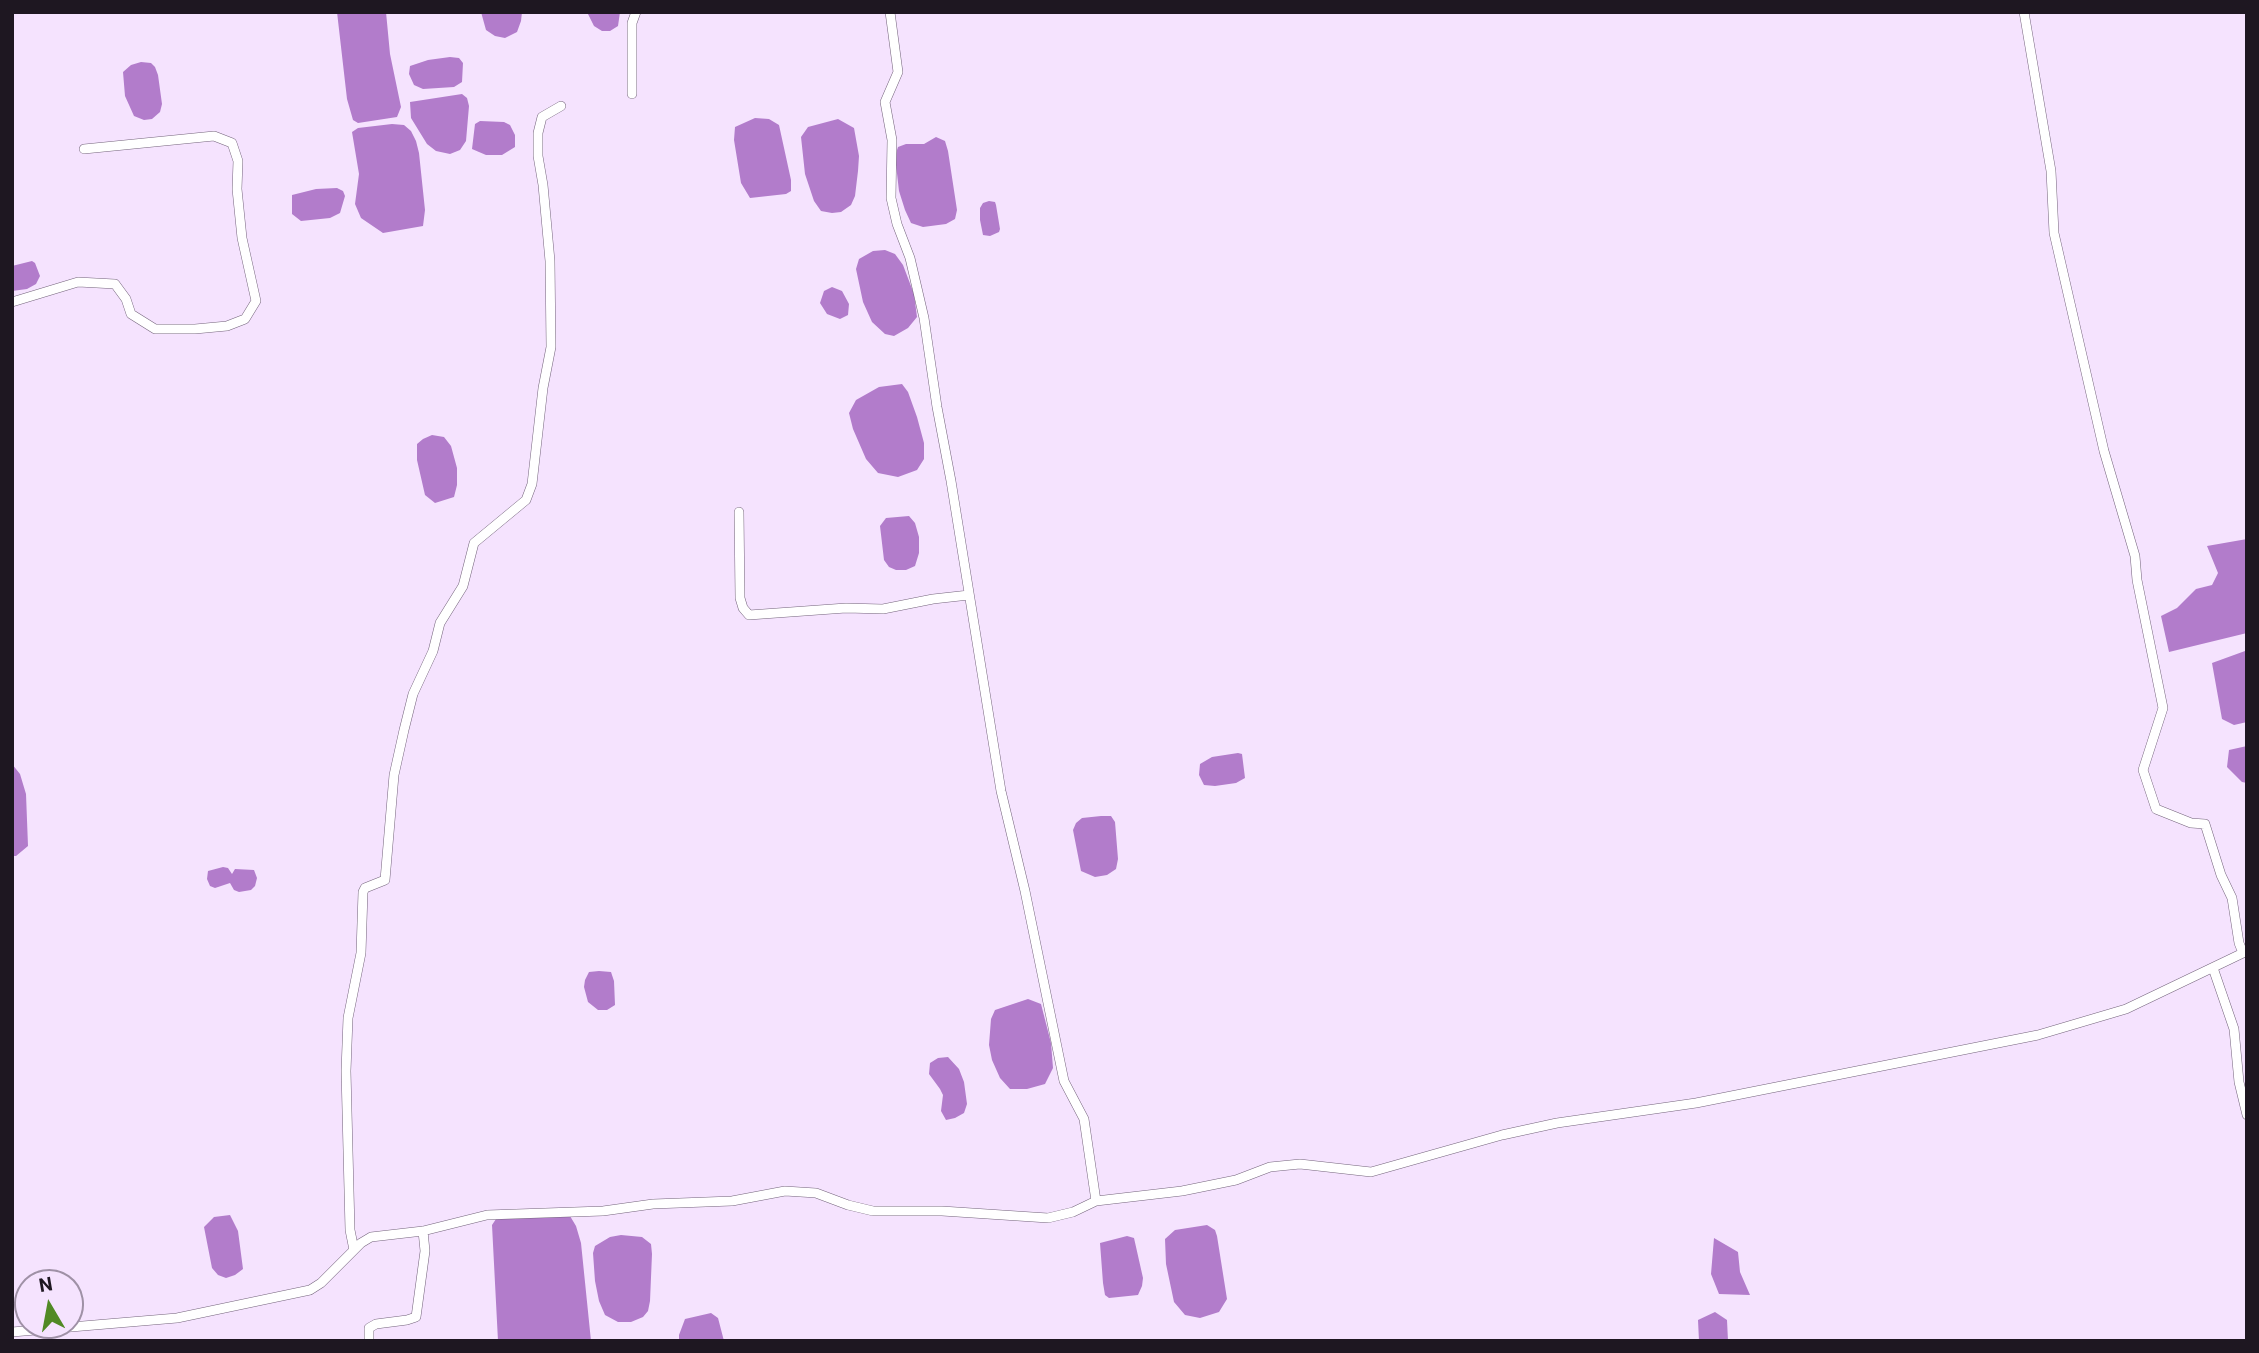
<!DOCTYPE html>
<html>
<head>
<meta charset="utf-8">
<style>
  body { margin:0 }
  #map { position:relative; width:2259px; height:1353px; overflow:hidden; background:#f5e3fe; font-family:Roboto,sans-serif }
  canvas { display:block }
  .frame { position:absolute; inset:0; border:14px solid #1e1721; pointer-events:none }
  .north { position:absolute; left:14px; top:1269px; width:70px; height:70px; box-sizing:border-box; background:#f5e3fe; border:2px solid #9f91a6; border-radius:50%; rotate:350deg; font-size:19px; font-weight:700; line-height:28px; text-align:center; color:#1e1721 }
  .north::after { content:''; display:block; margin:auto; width:24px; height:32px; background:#518925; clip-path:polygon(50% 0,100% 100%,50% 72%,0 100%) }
</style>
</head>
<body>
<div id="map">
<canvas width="2259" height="1353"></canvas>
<div class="frame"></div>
<div class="north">N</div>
</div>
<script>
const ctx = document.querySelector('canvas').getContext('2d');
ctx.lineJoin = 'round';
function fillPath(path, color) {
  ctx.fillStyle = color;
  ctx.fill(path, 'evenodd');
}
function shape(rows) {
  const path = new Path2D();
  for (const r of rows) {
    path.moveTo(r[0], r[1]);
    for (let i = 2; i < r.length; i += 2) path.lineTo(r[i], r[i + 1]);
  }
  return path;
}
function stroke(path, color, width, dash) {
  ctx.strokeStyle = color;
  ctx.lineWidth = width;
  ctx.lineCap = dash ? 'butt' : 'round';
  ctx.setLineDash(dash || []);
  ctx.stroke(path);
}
const water = shape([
  [337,12,386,12,390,54,401,107,397,117,358,123,353,120,347,99],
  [481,12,522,12,521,21,517,32,505,38,495,36,486,30],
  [587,12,620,12,618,26,610,31,602,31,594,26],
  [450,57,459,58,463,63,462,82,454,87,423,89,414,85,409,74,410,66,428,60],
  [141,62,151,63,155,67,158,75,162,104,160,112,152,119,144,120,134,116,125,96,123,72,131,65],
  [462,94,467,98,469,106,466,141,460,150,450,154,436,151,427,144,411,118,410,102],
  [755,118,769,119,779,125,791,180,791,191,786,194,750,198,741,183,734,140,735,127],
  [838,119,854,128,859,156,858,171,855,196,851,205,841,212,832,213,821,211,814,201,805,174,801,137,808,127],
  [480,121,504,122,510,125,515,135,515,147,502,155,486,155,472,149,475,124],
  [392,124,404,125,411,131,416,141,419,153,425,210,423,226,383,233,361,218,355,204,359,174,352,132,358,128],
  [936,137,945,141,948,151,957,210,955,219,946,224,923,227,911,223,905,210,899,191,895,156,898,147,906,144,924,144],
  [337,188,343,191,345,196,340,213,330,218,301,221,292,214,292,195,316,189],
  [989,201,995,202,996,205,1000,229,999,232,990,236,983,235,980,220,980,208,983,203],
  [885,250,895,254,903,265,914,294,917,317,908,328,894,336,885,334,872,322,863,302,856,269,859,259,873,251],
  [32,261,35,263,40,276,36,284,27,289,12,291,12,266],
  [832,287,842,291,849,304,848,315,840,319,827,314,820,303,824,291],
  [902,384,908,392,917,417,924,443,924,459,917,470,898,477,878,473,866,459,853,429,849,413,856,400,879,387],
  [432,435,444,437,451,446,457,468,457,485,454,497,435,503,425,495,417,460,417,444,423,439],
  [909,516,915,523,919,537,919,553,915,566,906,570,896,570,889,567,884,560,880,526,886,518],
  [2247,539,2247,633,2169,652,2161,616,2177,608,2196,589,2212,585,2218,573,2207,546],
  [2245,651,2247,653,2247,722,2234,725,2222,719,2212,663],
  [2247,746,2247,783,2242,782,2227,767,2229,750],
  [1238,753,1242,754,1245,778,1236,783,1215,786,1204,785,1199,775,1200,764,1212,757],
  [12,764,20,774,26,794,28,846,16,856,12,856],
  [1101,816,1111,816,1115,822,1118,859,1116,869,1107,875,1095,877,1081,871,1073,830,1076,823,1082,818],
  [223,867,228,868,232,874,235,869,254,870,257,878,255,886,251,890,239,892,234,890,230,883,215,888,210,886,207,879,208,871],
  [599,971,611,972,614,981,615,1005,607,1010,598,1010,588,1002,584,987,585,980,589,972],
  [1028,999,1041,1004,1051,1043,1053,1068,1045,1084,1027,1089,1010,1089,1000,1078,992,1060,989,1045,991,1019,995,1010],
  [948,1057,959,1069,964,1082,967,1104,964,1113,955,1118,946,1120,941,1111,943,1095,940,1089,929,1074,930,1063,938,1058],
  [230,1215,238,1231,243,1269,235,1275,226,1278,218,1275,212,1268,204,1227,214,1217],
  [570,1216,576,1226,581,1243,591,1341,498,1341,492,1225,496,1219,519,1217],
  [1207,1225,1215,1230,1217,1236,1227,1299,1219,1312,1200,1318,1185,1315,1174,1302,1166,1264,1165,1239,1175,1230],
  [621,1235,642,1237,651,1244,652,1254,650,1301,648,1311,643,1317,631,1322,618,1322,605,1315,599,1301,595,1281,593,1253,595,1246,610,1237],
  [1127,1236,1134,1238,1143,1278,1142,1286,1138,1295,1109,1298,1105,1295,1103,1283,1100,1243],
  [1714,1238,1738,1252,1740,1272,1750,1295,1719,1294,1711,1274],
  [1715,1312,1727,1320,1728,1341,1699,1341,1698,1320],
  [711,1313,718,1318,724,1341,679,1341,679,1335,685,1319]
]);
const street = shape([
  [890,12,898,72,885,102,892,140,891,198,897,224,910,258,924,318,937,407,951,481,1001,791,1025,891,1064,1081,1084,1119,1096,1201],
  [632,94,632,23,636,12],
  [12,302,78,282,115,284,126,299,131,314,155,329,195,329,227,326,245,319,256,301,242,238,237,189,238,161,232,143,214,136,84,149],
  [739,512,740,598,743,608,749,615,846,608,883,609,933,599,969,595],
  [2213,968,2234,1029,2239,1082,2247,1115],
  [354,1250,350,1230,346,1071,348,1018,361,953,363,892,365,888,385,880,394,775,404,730,413,694,433,651,440,623,463,586,474,543,526,500,532,484,543,388,551,347,550,261,543,185,538,156,538,133,542,117,561,106],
  [12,1332,177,1318,310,1290,321,1283,361,1243,371,1237,423,1231,487,1215,603,1211,653,1204,732,1201,785,1191,816,1193,848,1205,873,1211,942,1211,1048,1218,1073,1212,1096,1201,1182,1191,1236,1180,1270,1167,1300,1164,1371,1172,1502,1135,1557,1123,1696,1103,2038,1035,2126,1009,2243,953,2239,943,2232,898,2221,875,2205,824,2191,823,2156,809,2143,770,2163,708,2137,580,2135,556,2104,451,2054,233,2051,171,2024,12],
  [369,1341,369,1328,376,1324,407,1320,416,1317,425,1251,423,1231]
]);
fillPath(water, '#b27ccb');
stroke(street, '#74647c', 10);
stroke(street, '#fff', 9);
</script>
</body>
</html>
